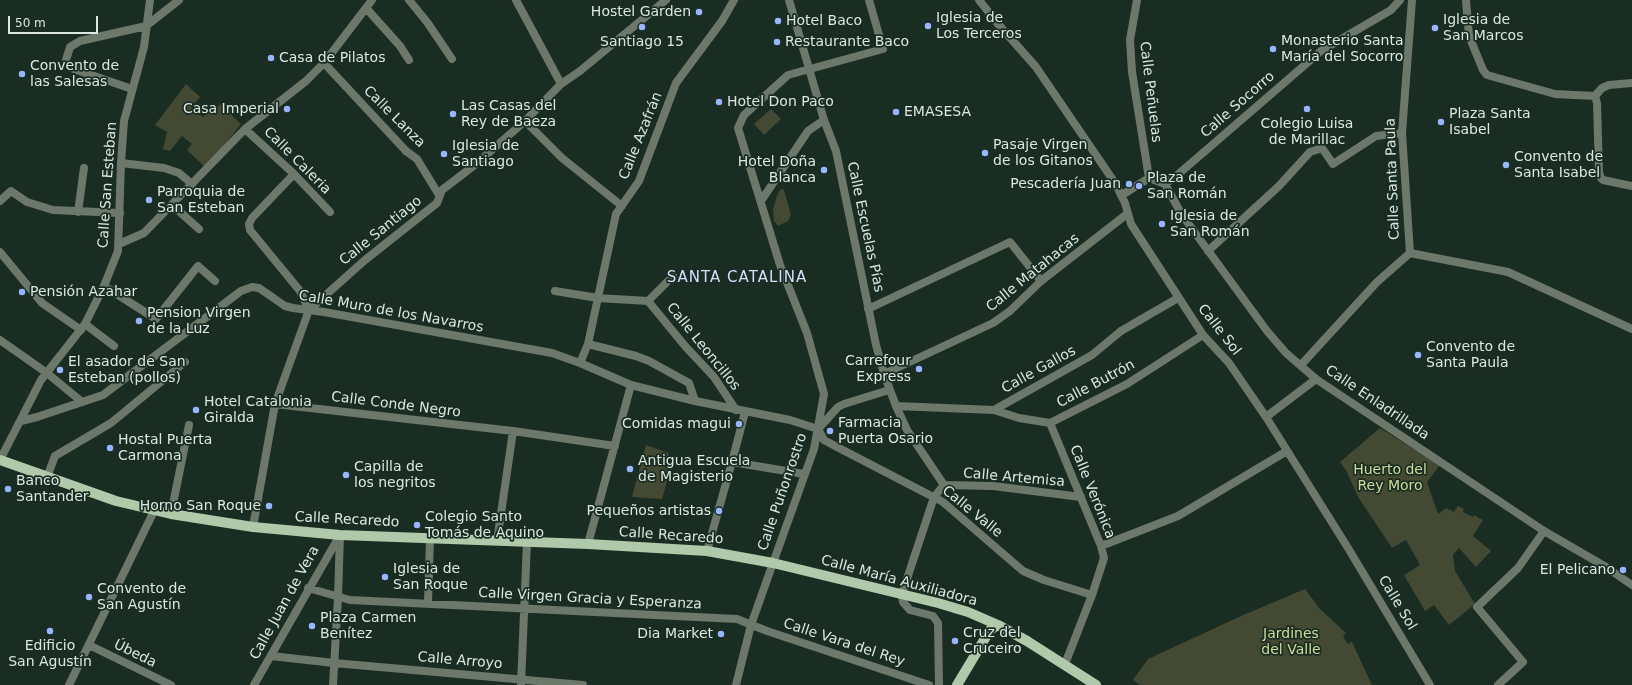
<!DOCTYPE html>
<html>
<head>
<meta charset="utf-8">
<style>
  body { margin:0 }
  #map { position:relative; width:1632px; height:685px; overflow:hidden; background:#1a2d23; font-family:"DejaVu Sans",sans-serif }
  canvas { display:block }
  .scale { position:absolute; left:8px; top:16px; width:90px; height:18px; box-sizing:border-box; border:2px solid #dbe7e0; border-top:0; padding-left:5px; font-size:12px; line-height:14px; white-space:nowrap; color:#dbe7e0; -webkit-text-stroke:3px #1a2d23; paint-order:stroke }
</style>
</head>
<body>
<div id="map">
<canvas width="1632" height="685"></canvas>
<div class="scale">50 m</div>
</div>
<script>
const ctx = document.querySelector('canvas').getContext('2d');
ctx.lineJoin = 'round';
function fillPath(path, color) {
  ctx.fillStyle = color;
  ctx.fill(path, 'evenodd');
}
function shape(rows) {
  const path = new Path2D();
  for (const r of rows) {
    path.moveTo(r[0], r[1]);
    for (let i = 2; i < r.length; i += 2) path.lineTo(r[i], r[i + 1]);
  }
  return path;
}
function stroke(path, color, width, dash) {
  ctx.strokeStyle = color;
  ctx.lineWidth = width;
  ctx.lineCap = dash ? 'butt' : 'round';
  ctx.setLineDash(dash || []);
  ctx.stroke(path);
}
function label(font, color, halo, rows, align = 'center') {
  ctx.font = font + ' "DejaVu Sans",sans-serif';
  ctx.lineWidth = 3.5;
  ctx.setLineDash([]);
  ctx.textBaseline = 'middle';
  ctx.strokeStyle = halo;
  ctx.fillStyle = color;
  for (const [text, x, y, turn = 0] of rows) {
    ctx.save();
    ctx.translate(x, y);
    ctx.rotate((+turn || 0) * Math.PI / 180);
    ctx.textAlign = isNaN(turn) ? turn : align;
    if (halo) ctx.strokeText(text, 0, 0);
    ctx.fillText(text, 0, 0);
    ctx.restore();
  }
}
const green = shape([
  [186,84,200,97,191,107,203,117,211,108,214,110,220,104,241,124,206,168,187,150,192,144,182,136,170,151,163,149,167,132,155,125],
  [771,109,781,119,764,135,754,124],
  [782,189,784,190,791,215,788,221,778,226,774,221,773,209,777,196,779,191],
  [1380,428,1440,465,1427,482,1438,514,1446,508,1454,512,1458,506,1464,509,1463,512,1473,517,1474,515,1483,520,1473,536,1491,551,1476,567,1459,548,1453,555,1455,571,1475,604,1449,625,1434,605,1425,611,1404,575,1420,565,1406,540,1392,548,1358,497,1346,470,1340,462],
  [646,445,669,453,667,463,672,464,662,499,632,497],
  [1305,589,1320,609,1346,633,1343,637,1348,644,1352,642,1372,685,1140,685,1133,680,1148,659,1241,616]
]);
const pedestrian = shape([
  [409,0,427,22,452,59],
  [324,63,406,151],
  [121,163,164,168,179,173,192,184],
  [0,201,11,191,27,202,53,210,120,213],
  [172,205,199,229],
  [78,212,84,168],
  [0,252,42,303,81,330],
  [104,286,156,319,198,266,215,281],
  [555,291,598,298],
  [648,301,685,346,714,377,736,410],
  [868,309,1010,242,1041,281],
  [1121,331,1178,298],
  [0,340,47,373,82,402],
  [1266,417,1316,379],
  [271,656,334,663],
  [1498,685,1523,662,1477,607,1518,568,1544,531]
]);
const minor = shape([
  [516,0,561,84],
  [789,0,824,120,836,151,876,345,884,374,896,406,907,430,944,485],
  [979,0,998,24,1036,67,1115,183,1125,203,1131,224,1203,335,1229,363,1266,417,1348,548,1430,685],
  [1137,0,1130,40,1132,72,1149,178,1165,184],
  [1466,0,1469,36,1483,70,1487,75,1555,94,1595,96,1597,103,1599,173,1601,178,1603,180,1632,186],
  [366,8,400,46,409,60],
  [132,89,71,68,66,60,70,47,80,41,146,26,179,0],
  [1595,96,1602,88,1609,85,1632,83],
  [525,121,562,158,622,206],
  [245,129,294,174,330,212],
  [406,151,417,159,439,195],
  [294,174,252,218,249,224,250,230,300,291,309,310],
  [1165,184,1182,215,1267,331,1286,353,1316,379,1544,531,1606,567,1632,585],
  [1165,184,1175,177,1321,51,1391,10,1400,0],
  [1122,195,1149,178],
  [761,201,808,131,824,120],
  [119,244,144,233,245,129,306,81,324,63,372,0],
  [1208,251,1279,186,1310,152,1322,148,1333,164,1376,136,1402,133],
  [1410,253,1508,272,1632,329],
  [598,298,648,301,673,276],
  [85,324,114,346],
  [588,344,636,356,649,361,689,383,695,401],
  [580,363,588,344,616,214,639,181,676,83,722,21,734,0],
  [1301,365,1377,282,1410,253,1402,133,1412,0],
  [884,374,993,323,1010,311,1041,281,1127,214],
  [275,404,513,431,615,446],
  [896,406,994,410,1092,355,1121,331],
  [994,410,1019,418,1050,423,1127,384,1203,335],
  [21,421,37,417,103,395,241,291,252,287,259,288,285,306,293,308,324,312,552,353,580,363,631,385,695,401,790,420,818,429],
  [1050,423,1101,546,1104,558,1092,595,1065,664],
  [819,428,838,407,844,404,889,390],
  [818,429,824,440,837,447,943,502,1023,571,1044,580,1092,595],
  [0,460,41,380,85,324,104,286,118,251,121,163,124,121,144,47,150,0],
  [732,462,804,474],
  [47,477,55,456,111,423,185,362],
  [944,485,993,486,1081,497],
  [171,514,189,425],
  [253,527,275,404,309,310,365,260,437,203,442,190,476,164,525,121,561,84,580,71,666,0],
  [497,541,513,431],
  [588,544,631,385],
  [1101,546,1178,516,1287,451],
  [707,551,732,462,745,412],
  [773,563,814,449,824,394,807,333,780,265,738,128,744,115,788,75,883,49,869,0],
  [308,588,350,600,737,619,767,631,929,685],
  [428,604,430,538],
  [89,645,171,685],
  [334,663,583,685],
  [69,685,154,511],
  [254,685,340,535],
  [333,685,338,597,340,535],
  [521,685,527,542],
  [939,685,938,623,933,616,910,610,903,602,902,594,934,497,944,485]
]);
const tertiary = shape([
  [736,685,751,625,773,563]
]);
const primary = shape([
  [0,460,116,501,171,514,253,527,340,535,588,544,707,551,773,563,938,603,968,612,998,625,1027,641,1096,685],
  [957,685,990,630,998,625]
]);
const markers = [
  [699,12,4,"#99b5fd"],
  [778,21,4,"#99b5fd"],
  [928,26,4,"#99b5fd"],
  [642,27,4,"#99b5fd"],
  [1435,28,4,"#99b5fd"],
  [777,42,4,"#99b5fd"],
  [1273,49,4,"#99b5fd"],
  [271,58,4,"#99b5fd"],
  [22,74,4,"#99b5fd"],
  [719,102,4,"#99b5fd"],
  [287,109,4,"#99b5fd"],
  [1307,109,4,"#99b5fd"],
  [896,112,4,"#99b5fd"],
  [453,114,4,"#99b5fd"],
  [1441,122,4,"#99b5fd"],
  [985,153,4,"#99b5fd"],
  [444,154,4,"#99b5fd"],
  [1506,165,4,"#99b5fd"],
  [824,170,4,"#99b5fd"],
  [1129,184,4,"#99b5fd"],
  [1139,186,4,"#99b5fd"],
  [149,200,4,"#99b5fd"],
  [1162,224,4,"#99b5fd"],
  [22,292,4,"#99b5fd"],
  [139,321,4,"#99b5fd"],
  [1418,355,4,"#99b5fd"],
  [919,369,4,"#99b5fd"],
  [60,370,4,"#99b5fd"],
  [196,410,4,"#99b5fd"],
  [739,424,4,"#99b5fd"],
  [830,431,4,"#99b5fd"],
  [110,448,4,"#99b5fd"],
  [630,469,4,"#99b5fd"],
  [346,475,4,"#99b5fd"],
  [8,489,4,"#99b5fd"],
  [269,506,4,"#99b5fd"],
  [719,511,4,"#99b5fd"],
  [417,525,4,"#99b5fd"],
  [1623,570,4,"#99b5fd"],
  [385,577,4,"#99b5fd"],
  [89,597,4,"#99b5fd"],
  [312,626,4,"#99b5fd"],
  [50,631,4,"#99b5fd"],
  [721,634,4,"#99b5fd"],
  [955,641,4,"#99b5fd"]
];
const poiNames = [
  ["Hostel Garden",691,12,"right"],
  ["Iglesia de",936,18],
  ["Los Terceros",936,34],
  ["Iglesia de",1443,20],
  ["San Marcos",1443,36],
  ["Hotel Baco",786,21],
  ["Monasterio Santa",1281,41],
  ["María del Socorro",1281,57],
  ["Santiago 15",642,42,"center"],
  ["Restaurante Baco",785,42],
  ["Casa de Pilatos",279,58],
  ["Convento de",30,66],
  ["las Salesas",30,82],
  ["Hotel Don Paco",727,102],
  ["Las Casas del",461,106],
  ["Rey de Baeza",461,122],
  ["Casa Imperial",279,109,"right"],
  ["EMASESA",904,112],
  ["Plaza Santa",1449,114],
  ["Isabel",1449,130],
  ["Colegio Luisa",1307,124,"center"],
  ["de Marillac",1307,140,"center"],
  ["Pasaje Virgen",993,145],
  ["de los Gitanos",993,161],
  ["Iglesia de",452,146],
  ["Santiago",452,162],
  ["Convento de",1514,157],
  ["Santa Isabel",1514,173],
  ["Hotel Doña",816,162,"right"],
  ["Blanca",816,178,"right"],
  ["Plaza de",1147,178],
  ["San Román",1147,194],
  ["Pescadería Juan",1121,184,"right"],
  ["Parroquia de",157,192],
  ["San Esteban",157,208],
  ["Iglesia de",1170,216],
  ["San Román",1170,232],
  ["Pensión Azahar",30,292],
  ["Pension Virgen",147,313],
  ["de la Luz",147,329],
  ["Convento de",1426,347],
  ["Santa Paula",1426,363],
  ["Carrefour",911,361,"right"],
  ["Express",911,377,"right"],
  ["El asador de San",68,362],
  ["Esteban (pollos)",68,378],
  ["Hotel Catalonia",204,402],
  ["Giralda",204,418],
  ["Farmacia",838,423],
  ["Puerta Osario",838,439],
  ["Comidas magui",731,424,"right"],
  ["Hostal Puerta",118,440],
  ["Carmona",118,456],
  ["Antigua Escuela",638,461],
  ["de Magisterio",638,477],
  ["Capilla de",354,467],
  ["los negritos",354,483],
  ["Banco",16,481],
  ["Santander",16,497],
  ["Horno San Roque",261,506,"right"],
  ["Pequeños artistas",711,511,"right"],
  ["Colegio Santo",425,517],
  ["Tomás de Aquino",425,533],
  ["Iglesia de",393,569],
  ["San Roque",393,585],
  ["El Pelicano",1615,570,"right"],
  ["Convento de",97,589],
  ["San Agustín",97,605],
  ["Plaza Carmen",320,618],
  ["Benítez",320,634],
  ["Cruz del",963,633],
  ["Cruceiro",963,649],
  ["Dia Market",713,634,"right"],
  ["Edificio",50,646,"center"],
  ["San Agustín",50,662,"center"]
];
const streetNames = [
  ["Calle Peñuelas",1150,92,83],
  ["Calle Socorro",1238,105,-41],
  ["Calle Lanza",394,117,45],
  ["Calle Azafrán",641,136,-68],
  ["Calle Caleria",297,161,45],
  ["Calle Santa Paula",1393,179,-92],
  ["Calle San Esteban",108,185,-86],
  ["Calle Escuelas Pías",865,227,78],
  ["Calle Santiago",381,231,-39],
  ["Calle Matahacas",1033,273,-39],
  ["Calle Muro de los Navarros",391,312,10],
  ["Calle Sol",1219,330,52],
  ["Calle Leoncillos",703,347,51],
  ["Calle Gallos",1039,370,-29],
  ["Calle Butrón",1096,384,-28],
  ["Calle Enladrillada",1377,403,34],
  ["Calle Conde Negro",396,405,7],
  ["Calle Artemisa",1014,478,5],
  ["Calle Puñonrostro",783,492,-71],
  ["Calle Verónica",1092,492,68],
  ["Calle Valle",972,512,39],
  ["Calle Recaredo",347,520,3],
  ["Calle Recaredo",671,536,4],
  ["Calle María Auxiliadora",899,581,15],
  ["Calle Virgen Gracia y Esperanza",590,599,3],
  ["Calle Juan de Vera",285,603,-61],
  ["Calle Sol",1397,603,59],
  ["Calle Vara del Rey",844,643,18],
  ["Úbeda",135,654,26],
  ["Calle Arroyo",460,661,5]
];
const parkNames = [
  ["Huerto del",1390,470],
  ["Rey Moro",1390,486],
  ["Jardines",1291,634],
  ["del Valle",1291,650]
];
const neighbourhoodNames = [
  ["SANTA CATALINA",737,278]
];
fillPath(green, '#444933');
stroke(pedestrian, '#6c7869', 8);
stroke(minor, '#6c7869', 8);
stroke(tertiary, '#6c7869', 8);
stroke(primary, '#b0c9aa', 10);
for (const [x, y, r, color] of markers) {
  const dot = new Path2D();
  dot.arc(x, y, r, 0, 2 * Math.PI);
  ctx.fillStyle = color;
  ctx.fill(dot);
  stroke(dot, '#1a2d23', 1.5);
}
label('14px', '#dbe7e0', '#1a2d23', poiNames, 'left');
label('14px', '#dbe7e0', '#1a2d23', streetNames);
label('14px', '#cddc9a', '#1a2d23', parkNames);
ctx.letterSpacing = '1px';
label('15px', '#d4dffb', '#1a2d23', neighbourhoodNames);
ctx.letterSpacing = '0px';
</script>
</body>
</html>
